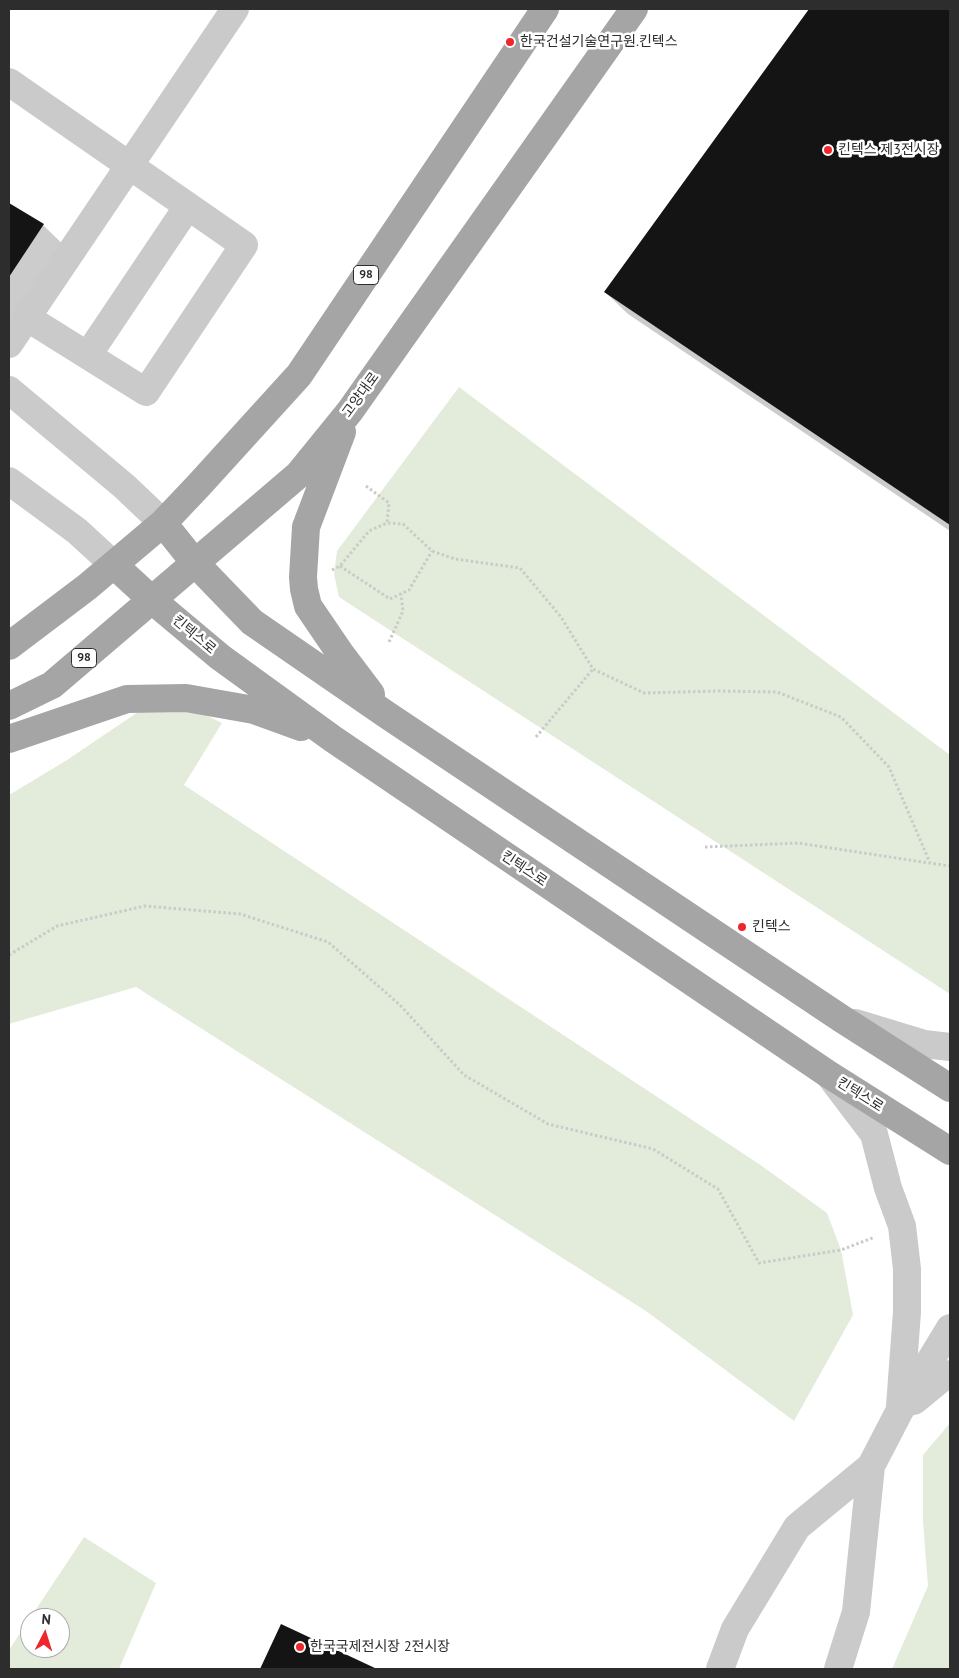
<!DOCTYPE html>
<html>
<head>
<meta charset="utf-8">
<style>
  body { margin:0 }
  #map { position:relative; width:959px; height:1678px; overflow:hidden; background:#fff; font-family:"PT Sans",sans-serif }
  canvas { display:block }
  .frame { position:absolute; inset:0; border:10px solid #2d2d2d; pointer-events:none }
  .north { position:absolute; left:20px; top:1608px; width:50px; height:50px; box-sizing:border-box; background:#fff; border:1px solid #ababab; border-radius:50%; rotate:5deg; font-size:14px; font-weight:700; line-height:20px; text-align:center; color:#2d2d2d }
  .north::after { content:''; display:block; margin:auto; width:18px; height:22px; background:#ee262e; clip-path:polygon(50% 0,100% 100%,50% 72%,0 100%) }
</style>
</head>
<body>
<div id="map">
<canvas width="959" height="1678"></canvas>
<div class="frame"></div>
<div class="north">N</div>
</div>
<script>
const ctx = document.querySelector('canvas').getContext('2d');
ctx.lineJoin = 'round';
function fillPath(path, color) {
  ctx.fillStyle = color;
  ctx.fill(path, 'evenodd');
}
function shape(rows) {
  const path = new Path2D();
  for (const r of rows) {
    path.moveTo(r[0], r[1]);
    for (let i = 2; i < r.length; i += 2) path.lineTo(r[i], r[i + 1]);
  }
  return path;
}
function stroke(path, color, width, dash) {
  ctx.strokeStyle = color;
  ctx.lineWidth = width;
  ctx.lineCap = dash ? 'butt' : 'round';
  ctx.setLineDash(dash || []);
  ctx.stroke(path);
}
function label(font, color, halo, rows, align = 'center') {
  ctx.font = font + ' "PT Sans","Noto Sans KR",sans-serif';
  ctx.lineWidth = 5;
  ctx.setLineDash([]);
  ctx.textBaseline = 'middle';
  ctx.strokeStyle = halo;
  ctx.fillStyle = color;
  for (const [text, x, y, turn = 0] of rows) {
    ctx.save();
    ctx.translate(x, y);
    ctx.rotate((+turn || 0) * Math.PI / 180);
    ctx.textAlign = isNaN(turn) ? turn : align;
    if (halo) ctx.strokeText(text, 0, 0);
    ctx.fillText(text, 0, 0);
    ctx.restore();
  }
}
const green = shape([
  [459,387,950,755,950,994,339,597,334,574,337,551],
  [178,701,222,723,184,785,759,1164,827,1213,841,1250,853,1315,794,1421,646,1311,136,987,9,1024,9,795,67,760,138,712],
  [950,1423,950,1669,892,1669,928,1586,923,1522,923,1455],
  [84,1537,156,1583,119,1669,9,1669,9,1650],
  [30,1618,60,1618,60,1648,30,1648]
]);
const shadow = shape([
  [811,9,950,9,950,531,628,314,605,292],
  [9,204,43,225,74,255,9,353],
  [281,1626,374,1669,262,1669]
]);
const building = shape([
  [809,9,950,9,950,525,604,292],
  [9,203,44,224,9,277],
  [281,1624,377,1669,260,1669]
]);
const path = shape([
  [366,486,389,503,387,523],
  [340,566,390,599,409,590,432,551],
  [332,570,340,566,369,531,387,523,403,524,432,551,455,559,520,568,561,617,593,669,644,693,718,691,777,692,841,717,889,767,930,863,950,866],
  [389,642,403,611,401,594],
  [536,737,593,669],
  [705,847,798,843,929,863],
  [9,955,57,926,145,906,240,914,328,942,400,1005,464,1075,548,1124,653,1149,718,1189,759,1263,841,1250,875,1237]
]);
const minor = shape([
  [9,82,244,245,146,392,26,317],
  [9,344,235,9],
  [88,355,188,206],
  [9,390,124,486,163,523],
  [9,481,77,531,114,565],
  [855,1023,924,1044,950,1047],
  [830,1076,874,1134,888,1188,902,1226,907,1269,907,1312,900,1406],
  [914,1401,942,1378,950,1374],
  [720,1669,735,1629,797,1527,871,1466],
  [838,1669,856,1612,871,1466,899,1412,950,1328]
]);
const major = shape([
  [342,432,306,527,303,577,304,589,308,606,340,653,371,694],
  [163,523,195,563,252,622,387,715,842,1019,950,1088],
  [114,565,152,600,220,657,333,739,828,1074,950,1151],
  [9,646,87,587,163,523,199,485,299,375,545,9],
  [9,706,52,685,298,475,350,411,634,9],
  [9,739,127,699,186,698,254,710,301,727]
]);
const markers = [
  [510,42,5,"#ee262e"],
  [828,150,5,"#ee262e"],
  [742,927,5,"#ee262e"],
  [300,1647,5,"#ee262e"]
];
const shields = [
  [366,275,25],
  [84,658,25]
];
const shieldNames = [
  ["98",366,275],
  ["98",84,658]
];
const poiNames = [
  ["한국건설기술연구원.킨텍스",520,42],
  ["킨텍스 제3전시장",838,150],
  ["킨텍스",752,927],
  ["한국국제전시장 2전시장",310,1647]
];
const streetNames = [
  ["고양대로",361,395,-54],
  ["킨텍스로",194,635,40],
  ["킨텍스로",524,869,34],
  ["킨텍스로",860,1095,32]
];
fillPath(green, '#e3ecda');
fillPath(shadow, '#0003');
fillPath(building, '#141414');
stroke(path, '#cacaca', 3, [2.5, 2.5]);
stroke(minor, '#cacaca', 28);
stroke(major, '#a5a5a5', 28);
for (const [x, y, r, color] of markers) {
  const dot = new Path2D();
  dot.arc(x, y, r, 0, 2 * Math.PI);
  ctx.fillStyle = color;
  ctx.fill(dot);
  stroke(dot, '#fff', 2);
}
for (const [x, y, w] of shields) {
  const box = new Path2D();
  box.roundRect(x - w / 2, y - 9.5, w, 19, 4);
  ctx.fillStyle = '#fff';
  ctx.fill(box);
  stroke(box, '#2d2d2d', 1);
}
label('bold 12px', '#2d2d2d', null, shieldNames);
label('14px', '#2d2d2d', '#fff', poiNames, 'left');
label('14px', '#2d2d2d', '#fff', streetNames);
</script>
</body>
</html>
